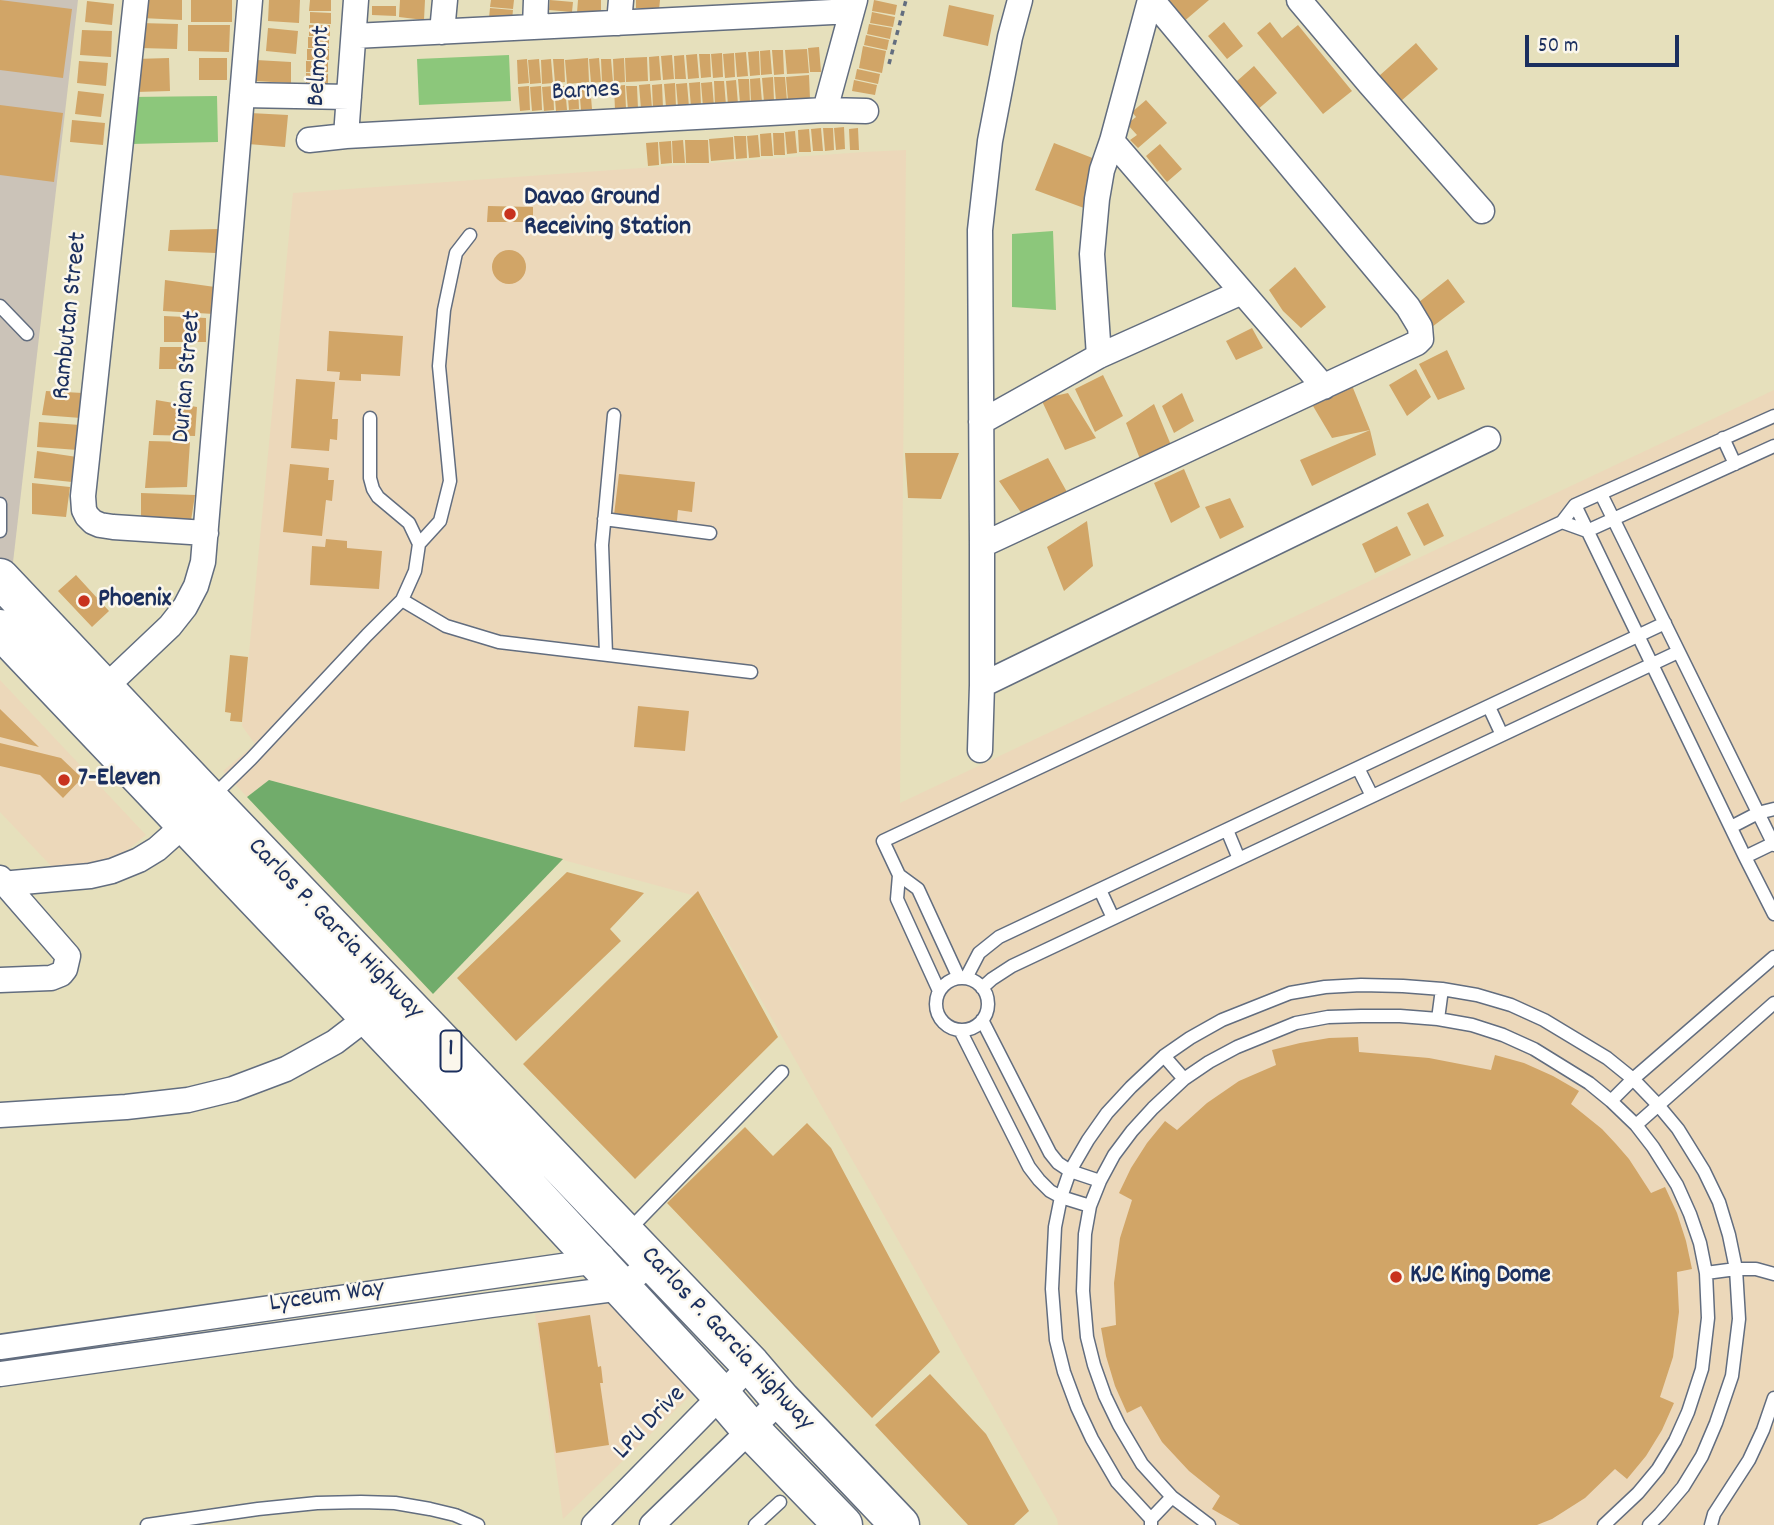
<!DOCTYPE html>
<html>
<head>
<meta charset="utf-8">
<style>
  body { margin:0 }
  #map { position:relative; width:1774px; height:1525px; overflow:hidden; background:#e6e0bc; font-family:Dekko,sans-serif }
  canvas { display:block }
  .scale { position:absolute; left:1525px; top:35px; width:154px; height:32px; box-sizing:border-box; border:4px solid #1b2f5e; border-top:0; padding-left:9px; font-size:21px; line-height:24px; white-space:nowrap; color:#1b2f5e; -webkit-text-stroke:5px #fbf7ec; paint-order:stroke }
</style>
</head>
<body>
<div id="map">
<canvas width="1774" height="1525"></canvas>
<div class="scale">50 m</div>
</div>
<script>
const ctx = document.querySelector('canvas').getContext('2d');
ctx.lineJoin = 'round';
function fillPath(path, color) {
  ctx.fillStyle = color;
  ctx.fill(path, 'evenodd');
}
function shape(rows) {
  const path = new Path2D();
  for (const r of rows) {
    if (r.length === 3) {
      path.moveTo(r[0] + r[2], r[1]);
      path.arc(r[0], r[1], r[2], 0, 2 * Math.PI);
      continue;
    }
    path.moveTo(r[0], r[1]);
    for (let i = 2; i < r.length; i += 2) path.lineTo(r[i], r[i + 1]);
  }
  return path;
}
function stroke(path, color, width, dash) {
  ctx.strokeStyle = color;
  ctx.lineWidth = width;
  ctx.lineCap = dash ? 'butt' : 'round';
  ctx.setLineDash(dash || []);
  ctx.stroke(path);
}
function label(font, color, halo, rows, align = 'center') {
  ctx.font = font + ' Dekko,sans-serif';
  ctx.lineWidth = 5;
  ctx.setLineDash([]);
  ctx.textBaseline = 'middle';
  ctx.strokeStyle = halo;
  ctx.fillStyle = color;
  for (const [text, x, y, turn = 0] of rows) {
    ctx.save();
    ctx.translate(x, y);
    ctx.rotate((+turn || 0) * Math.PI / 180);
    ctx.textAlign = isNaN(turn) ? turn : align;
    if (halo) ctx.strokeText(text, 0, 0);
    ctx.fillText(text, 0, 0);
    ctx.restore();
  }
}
const built = shape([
  [906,150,900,803,1774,390,1774,1525,1058,1525,1057,1519,703,898,269,780,247,797,223,771,255,744,242,726,293,193,864,152],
  [0,680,146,835,120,856,99,865,53,868,0,812],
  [611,1303,693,1393,563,1519,535,1314]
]);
const industrial = shape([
  [0,0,78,0,12,571,0,557]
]);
const green = shape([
  [509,55,511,101,419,105,417,59],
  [217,96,218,142,131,144,130,97],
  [1053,231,1056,310,1012,307,1012,234]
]);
const forest = shape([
  [269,780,563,859,433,994,247,797]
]);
const building = shape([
  [0,0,72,9,63,78,0,70],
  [143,0,182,0,182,20,142,18],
  [191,0,232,0,232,22,191,22],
  [269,0,300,0,299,23,268,21],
  [310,0,331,0,331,11,309,11],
  [400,0,425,0,424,20,399,17],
  [491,0,514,0,513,9,490,7],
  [550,0,573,2,572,12,549,10],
  [578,0,601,0,601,15,577,13],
  [636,0,660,0,659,10,636,8],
  [874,0,897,5,895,15,872,11],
  [1166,0,1209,0,1182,23],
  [87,1,114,4,112,25,85,22],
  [949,5,994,15,988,46,943,36],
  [372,6,396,6,396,16,372,15],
  [490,8,513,10,512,20,489,18],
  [310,12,331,13,331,24,310,23],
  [872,12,895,17,893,27,870,23],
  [1224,22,1243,46,1227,59,1208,36],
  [1270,22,1282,38,1298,25,1352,91,1323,114,1257,33],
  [140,23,178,24,177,49,140,48],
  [869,24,892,28,890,39,867,34],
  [188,25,230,25,229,52,188,51],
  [309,25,330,25,330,36,309,36],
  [268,28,298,31,296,54,266,51],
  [82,30,112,31,111,57,80,55],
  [866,35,889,40,887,50,864,45],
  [308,37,329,38,329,48,308,48],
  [1416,43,1438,69,1401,101,1379,76],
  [863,46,886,51,882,73,859,68],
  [819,47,821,72,810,72,808,48],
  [307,49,329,49,329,60,307,60],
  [807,49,809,73,787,74,785,50],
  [770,50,772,74,761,75,760,51],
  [772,50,783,50,784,74,774,75],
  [759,51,760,75,750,76,748,52],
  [746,52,748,76,737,77,735,53],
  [722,53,723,77,713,78,711,54],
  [734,53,735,77,725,78,723,54],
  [697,54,699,78,688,79,686,55],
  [699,54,710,54,711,77,701,78],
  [672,55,674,79,663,80,661,56],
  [684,55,686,79,675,79,674,56],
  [659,56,661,80,650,81,649,57],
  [647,57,648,81,626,82,625,58],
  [169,58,170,91,136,92,135,59],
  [199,58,227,58,227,80,199,80],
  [588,58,589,82,567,84,565,60],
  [599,58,601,82,591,83,589,59],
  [624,58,625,82,614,83,613,59],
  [527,59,529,83,518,84,517,60],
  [539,59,541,83,530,84,528,60],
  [551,59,553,83,542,84,541,60],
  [553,59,564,59,565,82,555,83],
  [601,59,611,59,613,82,602,83],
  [256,60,291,62,291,83,255,81],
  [79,61,108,63,106,86,77,83],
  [306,61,328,62,328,72,306,72],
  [1254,66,1277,93,1250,116,1228,89],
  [857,69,880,74,878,84,855,79],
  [306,73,328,74,328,85,306,84],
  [809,75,810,99,788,101,786,77],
  [773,77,774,101,764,102,762,78],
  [774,77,785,77,787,101,776,102],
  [760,78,762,102,751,103,750,79],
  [738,79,749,79,750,103,740,103],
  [736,80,738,104,728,105,726,81],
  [854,80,877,85,875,95,852,91],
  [714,81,724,81,726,105,715,106],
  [700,82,701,106,691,107,689,83],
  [712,82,714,106,703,107,701,83],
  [675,83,676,107,666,107,664,84],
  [687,83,689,107,678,107,676,84],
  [650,84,652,108,641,109,639,85],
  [662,84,663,108,653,109,652,85],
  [590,85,592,109,581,110,579,86],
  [625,85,626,109,615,110,614,86],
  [529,86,530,110,520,111,518,87],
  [541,86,542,110,532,111,530,87],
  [553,86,554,110,544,111,542,87],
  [565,86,567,110,556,111,554,87],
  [567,86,578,86,579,109,569,110],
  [626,86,637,86,638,109,628,110],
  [78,91,104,94,101,117,75,114],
  [1146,100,1167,123,1138,148,1130,140,1137,135,1127,124,1136,117,1132,112],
  [0,105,63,113,54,182,0,175],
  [250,113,288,115,285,147,248,144],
  [72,120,105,123,103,145,70,142],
  [844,127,845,149,836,150,834,128],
  [821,128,823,151,813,151,811,129],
  [823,128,833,128,834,150,825,151],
  [858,128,859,150,850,150,849,129],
  [809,129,811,152,799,152,798,130],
  [795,131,797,153,787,154,785,132],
  [771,133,773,156,761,156,760,134],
  [773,133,784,133,785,155,774,155],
  [758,135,760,157,749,158,747,136],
  [734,136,746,136,747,158,736,159],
  [733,137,734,159,711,161,709,139],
  [683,140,685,163,673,163,672,141],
  [685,140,708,140,709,163,686,163],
  [671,141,672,163,661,164,659,142],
  [658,142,659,165,648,166,646,143],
  [1054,143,1095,159,1084,208,1035,190],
  [1160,144,1182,169,1167,182,1146,156],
  [488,206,533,207,533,222,487,222],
  [219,229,216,253,168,251,170,230],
  [509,267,17],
  [1295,267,1326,307,1301,328,1283,311,1269,290],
  [1448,279,1465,302,1428,330,1414,306],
  [165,280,215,287,214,314,163,311],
  [164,316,206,318,206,342,164,342],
  [1252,328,1263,348,1236,360,1226,341],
  [329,331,403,336,400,376,361,374,361,381,339,380,340,372,327,371],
  [160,347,191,347,192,369,159,369],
  [1447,350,1465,389,1438,400,1419,364],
  [1416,369,1431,397,1407,416,1389,385],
  [1103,375,1123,416,1095,432,1075,389],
  [296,379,335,382,332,419,338,419,337,440,330,439,329,451,291,448],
  [1351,383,1370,430,1332,438,1313,406],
  [46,391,83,393,81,418,42,415],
  [1068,393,1096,438,1065,450,1041,399],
  [1182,393,1194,421,1174,433,1162,406],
  [156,400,197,407,195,436,153,435],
  [1154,404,1173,450,1140,459,1126,423],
  [39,422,80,425,78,450,37,447],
  [1370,430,1376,455,1312,486,1300,460],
  [149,441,190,442,187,487,145,488],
  [37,451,77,457,72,482,34,478],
  [905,453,959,453,941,499,908,498],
  [1048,458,1072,501,1022,514,999,481],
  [290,464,329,468,328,480,334,480,332,501,326,500,322,536,283,532],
  [1184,469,1200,507,1171,523,1154,483],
  [619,474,695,482,692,512,678,510,677,521,614,515],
  [32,483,70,487,66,517,32,514],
  [141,493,195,495,190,527,141,525],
  [1230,498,1244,527,1220,539,1205,507],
  [1428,503,1444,536,1424,546,1407,513],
  [1087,521,1093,566,1064,591,1047,547],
  [1397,526,1411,555,1375,573,1362,544],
  [326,539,347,541,347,548,382,551,379,589,310,585,312,546,325,547],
  [76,575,109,611,92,627,58,591],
  [230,655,248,657,242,722,230,721,231,713,225,712],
  [638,706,689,711,685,751,634,747],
  [0,709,39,747,0,737],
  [0,743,61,758,82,778,63,798,40,775,0,766],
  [567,872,644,893,610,929,621,941,516,1041,457,978],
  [698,891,778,1037,635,1179,523,1064],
  [1358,1037,1359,1052,1429,1058,1491,1070,1495,1055,1524,1063,1553,1076,1579,1091,1571,1104,1602,1129,1616,1144,1629,1159,1651,1193,1665,1187,1677,1213,1686,1241,1692,1269,1677,1272,1679,1312,1673,1357,1660,1397,1674,1403,1662,1430,1646,1456,1627,1479,1615,1469,1585,1498,1552,1519,1537,1525,1240,1525,1212,1509,1220,1496,1189,1471,1162,1442,1141,1406,1127,1413,1115,1386,1106,1356,1101,1328,1116,1325,1114,1283,1120,1238,1132,1200,1119,1193,1131,1168,1147,1143,1165,1121,1177,1130,1207,1103,1239,1081,1276,1065,1272,1050,1300,1043,1329,1038],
  [807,1123,831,1148,940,1352,872,1418,667,1203,745,1127,773,1156],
  [590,1315,598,1367,601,1366,603,1383,600,1383,609,1445,556,1453,538,1323],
  [930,1374,986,1434,1029,1511,1014,1525,968,1525,875,1425]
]);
const path = shape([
  [889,64,906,0]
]);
const lane = shape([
  [0,306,27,334],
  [1723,438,1735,464],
  [1601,494,1774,845],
  [0,504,0,531],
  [1575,505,1745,857,1774,914],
  [604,519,710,533],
  [1562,522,1587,531,1774,446],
  [419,544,440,521,450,481,439,366,444,310,456,253,470,235],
  [402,600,446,626,499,642,751,672],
  [606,654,602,545,614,415],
  [1489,707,1502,735],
  [1358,768,1372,796],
  [211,798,251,759,367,635,402,600,415,571,419,544,409,523,378,497,373,489,370,478,370,418],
  [1731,827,1758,813,1774,809],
  [1227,830,1239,859],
  [1745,857,1774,843],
  [899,875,918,889,959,978],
  [1100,890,1113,918],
  [966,978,979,953,999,937,1665,623],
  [962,1004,26],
  [982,988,992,979,1012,966,1678,652],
  [939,991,897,899,899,875,883,841,1562,522,1575,505,1774,416],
  [1438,1019,1442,989],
  [982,1020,1050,1153,1058,1163,1070,1171,1100,1181],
  [960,1030,1029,1167,1039,1180,1050,1191,1061,1197,1090,1206],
  [1164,1056,1184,1079],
  [1611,1101,1633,1079,1774,957],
  [1636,1125,1774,1003],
  [628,1231,782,1072],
  [1706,1273,1736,1269,1756,1269,1774,1274],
  [1151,1519,1172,1497],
  [147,1525,258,1509,317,1503,361,1502,395,1503,430,1509,455,1515,478,1525],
  [755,1525,780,1502],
  [1151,1525,1151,1519,1117,1482,1092,1439,1077,1407,1064,1372,1056,1340,1052,1289,1055,1227,1061,1197,1070,1171,1088,1140,1107,1113,1131,1087,1164,1056,1190,1038,1222,1020,1290,993,1325,987,1361,985,1403,986,1442,989,1477,995,1511,1005,1544,1020,1607,1058,1633,1079,1658,1105,1678,1129,1704,1171,1719,1202,1729,1235,1736,1269,1739,1319,1732,1376,1716,1423,1702,1456,1683,1487,1660,1514,1649,1525],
  [1209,1525,1172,1497,1142,1464,1119,1425,1105,1396,1094,1365,1087,1337,1083,1291,1085,1234,1090,1206,1100,1181,1114,1155,1132,1131,1153,1108,1184,1079,1209,1062,1237,1047,1296,1023,1328,1017,1361,1016,1400,1016,1438,1019,1472,1025,1503,1035,1534,1049,1589,1083,1611,1101,1636,1125,1653,1147,1677,1185,1690,1214,1700,1243,1706,1273,1708,1318,1702,1369,1688,1412,1675,1441,1658,1469,1638,1493,1604,1525],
  [1711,1525,1714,1514,1749,1460,1763,1430,1774,1398]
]);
const street = shape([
  [136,0,83,496,84,510,87,516,93,522,100,525,113,527,206,533],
  [1299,0,1369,83,1482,211],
  [619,23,621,0],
  [535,27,536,0],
  [442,32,445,0],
  [354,36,852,11],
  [242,95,349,97],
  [825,110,855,0],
  [346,136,356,0],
  [309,140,346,136,825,110,866,111],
  [1112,141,1324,387],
  [1099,356,1092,254,1097,199,1102,170,1112,141,1150,0],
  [981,422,1099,356,1242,292],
  [982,545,1417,343,1421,339,1420,327,1408,307,1152,0],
  [982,685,1488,439],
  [94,698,170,626,185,607,196,586,203,562,250,0],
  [980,750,982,685,982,545,980,230,990,141,1010,37,1020,0],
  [0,878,68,956,65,969,61,974,51,978,0,980],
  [0,884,90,876,112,871,139,860,157,849,194,816],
  [0,1115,126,1107,188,1100,233,1089,286,1069,335,1042,369,1016],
  [0,1347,597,1261,602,1256],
  [0,1374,491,1305,622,1288,652,1261],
  [594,1525,751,1365],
  [652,1525,781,1400]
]);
const highway = shape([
  [0,578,210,800,751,1365,781,1400,900,1525],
  [0,629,437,1089,721,1395,751,1430,843,1525]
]);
const markers = [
  [510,214,7,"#c8321e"],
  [84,601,7,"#c8321e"],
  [64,780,7,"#c8321e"],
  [1396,1277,7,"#c8321e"]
];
const shields = [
  [451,1051,21]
];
const shieldNames = [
  ["1",451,1051]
];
const streetNames = [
  ["Belmont",321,66,-86],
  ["Barnes",586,93,-3],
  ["Rambutan Street",72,316,-84],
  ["Durian Street",189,377,-85],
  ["Carlos P. Garcia Highway",334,930,46],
  ["Lyceum Way",327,1298,-8],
  ["Carlos P. Garcia Highway",726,1340,47],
  ["LPU Drive",651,1424,-46]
];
const poiNames = [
  ["Davao Ground",524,199],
  ["Receiving Station",524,229],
  ["Phoenix",98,601],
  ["7-Eleven",78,780],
  ["KJC King Dome",1410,1277]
];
fillPath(built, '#ecd8ba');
fillPath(industrial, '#cbc3b8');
fillPath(green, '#8cc77b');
fillPath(forest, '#71ac6b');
fillPath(building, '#d1a567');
stroke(lane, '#626d7f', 15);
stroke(street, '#626d7f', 27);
stroke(highway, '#626d7f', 41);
stroke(path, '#626d7f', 3.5, [5, 5]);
stroke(lane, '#fff', 12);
stroke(street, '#fff', 24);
stroke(highway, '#fff', 38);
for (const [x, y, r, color] of markers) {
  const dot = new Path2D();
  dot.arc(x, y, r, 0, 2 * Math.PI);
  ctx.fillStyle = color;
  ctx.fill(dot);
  stroke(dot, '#fbf7ec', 2.5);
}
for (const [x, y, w] of shields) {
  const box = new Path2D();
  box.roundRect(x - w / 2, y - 20.5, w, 41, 5);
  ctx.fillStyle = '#fbf7ec';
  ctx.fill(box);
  stroke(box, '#1b2f5e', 2);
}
label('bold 24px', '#1b2f5e', null, shieldNames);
label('26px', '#1b2f5e', '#fbf7ec', streetNames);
label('bold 26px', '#1b2f5e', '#fbf7ec', poiNames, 'left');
</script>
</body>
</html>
